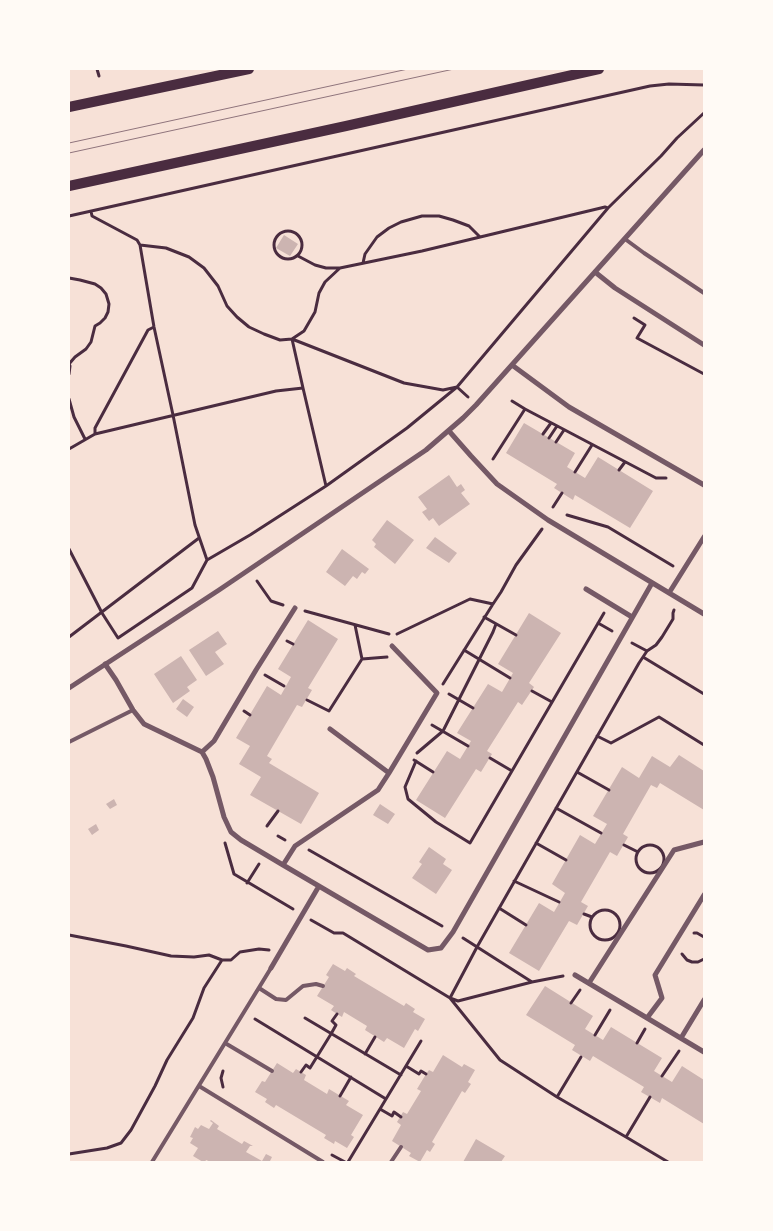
<!DOCTYPE html>
<html>
<head>
<meta charset="utf-8">
<style>
  body { margin:0 }
  #map { position:relative; width:773px; height:1231px; overflow:hidden; background:#f7e1d7; font-family:"Titillium Web",sans-serif }
  canvas { display:block }
  .frame { position:absolute; inset:0; border:70px solid #fffaf5; pointer-events:none }
</style>
</head>
<body>
<div id="map">
<canvas width="773" height="1231"></canvas>
<div class="frame"></div>
</div>
<script>
const ctx = document.querySelector('canvas').getContext('2d');
ctx.lineJoin = 'round';
function fillPath(path, color) {
  ctx.fillStyle = color;
  ctx.fill(path, 'evenodd');
}
function shape(rows) {
  const path = new Path2D();
  for (const r of rows) {
    if (r.length === 3) {
      path.moveTo(r[0] + r[2], r[1]);
      path.arc(r[0], r[1], r[2], 0, 2 * Math.PI);
      continue;
    }
    path.moveTo(r[0], r[1]);
    for (let i = 2; i < r.length; i += 2) path.lineTo(r[i], r[i + 1]);
  }
  return path;
}
function stroke(path, color, width, dash) {
  ctx.strokeStyle = color;
  ctx.lineWidth = width;
  ctx.lineCap = dash ? 'butt' : 'round';
  ctx.setLineDash(dash || []);
  ctx.stroke(path);
}
const building = shape([
  [284,235,298,244,290,256,276,248],
  [524,423,575,453,567,467,585,478,598,457,653,491,630,528,575,495,573,500,554,488,557,484,506,453],
  [449,475,457,487,461,484,465,490,461,493,470,504,439,526,433,518,429,521,422,512,427,509,418,497],
  [387,520,414,540,395,564,374,547,376,544,372,540],
  [435,537,457,553,449,563,426,548],
  [342,549,369,569,365,574,362,572,357,579,353,576,345,586,326,572],
  [529,613,561,633,529,683,534,687,522,705,518,702,487,751,492,754,481,772,476,769,445,818,416,800,447,751,460,759,471,741,457,733,488,684,502,692,513,673,498,664],
  [308,620,338,639,308,688,312,690,302,707,297,705,267,756,272,759,269,763,319,793,301,824,250,795,261,777,239,764,250,746,236,738,267,686,281,695,291,677,278,669],
  [218,631,227,644,215,652,224,664,206,676,189,650],
  [181,656,197,680,187,687,190,691,173,703,154,674],
  [183,699,194,707,187,717,176,709],
  [679,755,704,771,704,810,660,783,657,788,651,785,623,834,628,837,617,856,610,852,581,902,588,906,577,925,569,921,539,971,509,953,539,903,554,912,565,893,552,884,580,835,595,844,607,824,593,816,622,767,639,778,652,756,670,767],
  [114,799,117,805,110,809,106,804],
  [380,804,395,814,388,824,373,815],
  [96,824,99,830,92,835,88,829],
  [429,847,446,859,443,864,452,870,436,894,412,878,422,864,419,862],
  [333,964,345,971,347,968,356,974,354,976,404,1006,406,1003,415,1009,413,1012,425,1019,418,1031,415,1029,404,1048,387,1038,384,1042,365,1030,367,1026,344,1012,342,1017,337,1014,331,1010,334,1006,317,996,329,977,326,975],
  [545,986,593,1016,585,1029,603,1040,611,1027,662,1058,654,1071,672,1082,682,1066,704,1080,704,1124,662,1098,660,1103,641,1092,644,1087,593,1056,590,1061,572,1050,575,1045,526,1015],
  [443,1055,462,1067,464,1064,475,1070,468,1082,471,1084,465,1093,462,1091,432,1142,435,1144,430,1152,427,1150,420,1162,409,1156,411,1153,392,1141,401,1125,397,1122,403,1112,407,1114,421,1091,417,1089,426,1074,429,1070,433,1072],
  [277,1063,293,1073,296,1069,306,1075,304,1080,327,1094,329,1089,349,1101,346,1105,363,1115,351,1135,354,1137,347,1148,335,1141,334,1144,324,1138,326,1135,276,1105,274,1108,265,1102,267,1099,255,1092,262,1081,265,1082],
  [211,1120,219,1126,217,1129,242,1144,244,1141,253,1146,250,1146,246,1152,262,1161,266,1154,272,1157,270,1161,272,1162,211,1162,206,1160,205,1162,203,1162,193,1156,198,1148,190,1143,193,1138,190,1137,195,1127,198,1129,201,1125,209,1129,213,1123,210,1121],
  [476,1139,505,1156,501,1162,463,1162]
]);
const path = shape([
  [97,69,99,76],
  [91,211,92,216,137,240,140,245,154,327,173,415,195,525,207,560,250,535,326,486,407,428,457,387,608,208,661,156,677,138,704,113],
  [69,216,650,86,669,84,704,85],
  [288,245,14],
  [140,245,166,248,189,257,204,268,218,286,227,306,237,317,249,327,264,334,280,340,292,339,404,383,443,390,457,387],
  [298,256,315,265,326,268,340,268,422,251,605,207,608,208],
  [363,263,365,254,377,237,389,228,401,222,422,216,439,216,453,220,469,226,480,237],
  [69,278,80,280,95,284,101,288,106,294,109,304,108,312,105,318,100,323,95,326,91,342,86,349,75,357,69,364],
  [634,318,645,325,637,338,704,374],
  [69,374,70,366,69,364],
  [457,387,468,397],
  [303,388,326,486],
  [69,399,74,417,85,439],
  [525,409,656,478,666,478],
  [95,434,95,428,148,330,154,327],
  [543,434,551,423],
  [549,438,557,426],
  [556,442,564,430],
  [69,449,95,434,276,391,303,388,292,339,304,331,315,312,319,293,325,282,340,268],
  [493,459,525,409,512,401],
  [619,470,625,462],
  [575,472,592,445],
  [553,507,562,493],
  [567,515,608,527,673,566],
  [69,549,100,609,102,613,118,638,192,588,207,560],
  [257,581,271,601,283,605],
  [305,611,389,634],
  [484,617,516,635],
  [598,623,612,631],
  [397,634,470,599,493,604],
  [69,637,199,538],
  [287,641,293,644],
  [632,643,647,651],
  [464,650,510,678],
  [643,657,704,694],
  [362,659,387,657],
  [265,675,284,686],
  [443,684,493,604,501,592,516,565,542,529],
  [532,691,552,702],
  [449,694,473,708],
  [307,700,329,711,362,659,355,625],
  [244,711,250,715],
  [432,725,468,746],
  [597,736,611,743,659,717,704,745],
  [417,753,443,731,493,632,496,624],
  [490,758,512,771],
  [414,760,433,772],
  [416,761,405,787,408,799,436,822,470,843,604,613],
  [577,772,609,790],
  [556,808,601,833],
  [267,826,278,811],
  [278,836,285,840],
  [225,843,234,874,293,909],
  [536,843,566,860],
  [624,845,638,852],
  [650,859,14],
  [309,850,442,926],
  [514,881,559,902],
  [247,883,259,864],
  [499,908,526,925],
  [605,925,15],
  [584,914,592,917],
  [311,920,334,933,343,933,450,998,458,1001,532,982,463,938],
  [694,933,697,933,704,937],
  [69,935,126,946,171,956,194,957,209,955,222,960,231,960,240,952,259,949,269,950],
  [682,954,687,960,692,962,698,962,704,959],
  [532,982,563,976],
  [571,1003,580,990],
  [305,1018,401,1075],
  [255,1019,386,1099],
  [595,1035,610,1010],
  [637,1043,645,1029],
  [365,1054,375,1037],
  [406,1066,419,1074,421,1071,426,1074],
  [223,1071,221,1078,223,1087],
  [301,1072,306,1065,310,1068,331,1034,336,1025,332,1021,337,1014],
  [662,1076,679,1051],
  [340,1096,351,1077],
  [557,1097,581,1057],
  [380,1109,392,1116,394,1112,401,1117],
  [626,1137,650,1097],
  [69,1154,107,1148,121,1143,131,1130,155,1086,167,1060,193,1018,204,988,222,960],
  [332,1155,345,1162],
  [348,1162,421,1041],
  [668,1162,626,1137,557,1097,500,1060,450,998,477,947,639,663,647,651,656,645,662,637,673,619,673,613,674,610]
]);
const service = shape([
  [625,239,644,253,704,293],
  [69,742,133,710],
  [259,988,276,999,286,1000,303,986,316,984,323,986],
  [225,1043,272,1071],
  [199,1086,323,1162],
  [152,1162,271,968],
  [391,1162,401,1147]
]);
const minor = shape([
  [595,272,615,288,704,345],
  [512,365,569,407,704,485],
  [449,431,471,456,497,484,548,520,704,614],
  [586,589,632,617],
  [669,593,704,537],
  [105,664,116,680,133,710,144,724,202,752,206,759,213,777,224,817,231,832,241,840,283,865,428,950,441,948,453,932,652,583],
  [69,688,219,590,426,450,463,418,476,405,704,150],
  [330,729,389,773],
  [202,752,214,741,256,670,295,608],
  [283,865,295,846,378,790,389,773,437,693,392,646],
  [271,968,319,886],
  [575,975,704,1052],
  [589,983,674,850,704,842],
  [647,1018,662,998,655,975,704,895],
  [681,1038,704,1000]
]);
const secondary = shape([
  [69,107,249,69],
  [69,186,346,126,599,69]
]);
const tram = shape([
  [69,143,408,69],
  [69,153,454,69]
]);
fillPath(building, '#ccb4b1');
stroke(path, '#4a2c40', 3);
stroke(service, '#755966', 4);
stroke(minor, '#755966', 5);
stroke(secondary, '#4a2c40', 10);
stroke(tram, '#8f747c', 1);
</script>
</body>
</html>
